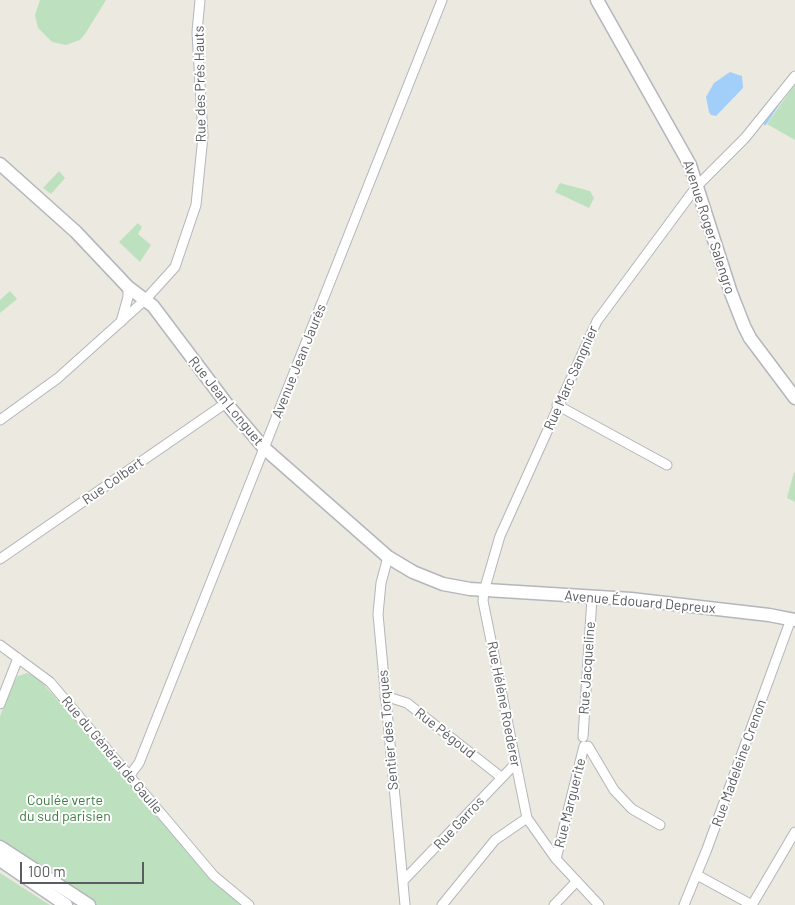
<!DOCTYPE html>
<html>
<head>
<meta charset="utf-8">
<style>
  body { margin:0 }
  #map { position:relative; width:795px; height:905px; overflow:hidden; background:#ebe9e0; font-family:Barlow,sans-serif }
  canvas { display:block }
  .scale { position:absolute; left:20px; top:862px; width:124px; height:22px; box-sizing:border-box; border:2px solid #595c60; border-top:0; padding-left:6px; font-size:15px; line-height:18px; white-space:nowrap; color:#595c60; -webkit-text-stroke:4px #fff; paint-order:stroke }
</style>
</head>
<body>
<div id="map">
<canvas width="795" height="905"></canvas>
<div class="scale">100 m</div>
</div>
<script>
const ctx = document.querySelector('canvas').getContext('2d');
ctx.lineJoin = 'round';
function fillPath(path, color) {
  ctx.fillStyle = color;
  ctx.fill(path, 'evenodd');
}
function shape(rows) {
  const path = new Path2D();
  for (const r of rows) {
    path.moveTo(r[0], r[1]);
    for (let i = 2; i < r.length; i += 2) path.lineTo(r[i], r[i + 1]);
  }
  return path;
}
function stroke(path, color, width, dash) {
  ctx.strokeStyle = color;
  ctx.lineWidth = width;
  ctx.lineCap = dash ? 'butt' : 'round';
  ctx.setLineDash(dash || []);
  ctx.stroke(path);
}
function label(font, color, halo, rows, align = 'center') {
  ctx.font = font + ' Barlow,sans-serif';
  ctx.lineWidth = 4;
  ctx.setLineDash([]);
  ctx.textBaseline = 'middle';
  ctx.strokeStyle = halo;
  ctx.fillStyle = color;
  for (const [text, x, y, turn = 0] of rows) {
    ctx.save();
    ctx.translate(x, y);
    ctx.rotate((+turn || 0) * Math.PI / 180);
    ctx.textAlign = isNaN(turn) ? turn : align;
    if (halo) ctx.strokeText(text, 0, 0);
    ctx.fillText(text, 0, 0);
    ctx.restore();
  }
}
const green = shape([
  [40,0,106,0,85,34,80,40,66,45,52,42,38,28,35,15],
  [795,84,795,140,767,124],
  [59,171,65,178,51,194,43,188],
  [560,183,590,191,594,198,589,208,555,192],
  [138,223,142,227,138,234,151,245,140,262,119,242],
  [10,291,17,299,0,313,0,300],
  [794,472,795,473,795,502,787,498],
  [27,673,38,678,55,697,212,880,244,905,94,905,0,843,0,716,14,681,18,676],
  [0,873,42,900,50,905,0,905]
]);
const water = shape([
  [730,72,742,76,743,88,716,116,711,115,709,112,706,97,714,83]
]);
const stream = shape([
  [765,124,781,100]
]);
const street = shape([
  [121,322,128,297,128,287],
  [557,405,667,465],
  [0,420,58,378,146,299,175,267,196,205,203,136,197,32,200,0],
  [388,557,381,583,378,614,405,905],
  [0,559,226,403],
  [0,645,50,682,214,876,249,905],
  [385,696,407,703,501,777],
  [0,704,18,658],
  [583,737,592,598],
  [588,746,614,790,632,809,660,825],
  [130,775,139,763,442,0],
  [556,859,584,746],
  [697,875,752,905],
  [403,881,516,763],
  [442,905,495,840,527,818],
  [554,905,577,881],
  [599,905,556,859,527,818,483,601,484,591,500,536,597,321,697,186,745,138,795,76],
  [684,905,707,849,791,619],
  [752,905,795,832]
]);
const secondary = shape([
  [597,0,690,165,731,293,744,326,750,338,795,398],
  [0,164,76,232,128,287,153,306,226,403,264,448,388,557,413,572,443,584,470,589,631,599,769,615,795,620],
  [0,847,89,905],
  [0,860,66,905]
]);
const streetNames = [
  ["Rue des Prés Hauts",200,84,-91],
  ["Avenue Roger Salengro",709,227,72],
  ["Avenue Jean Jaurès",299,361,-68],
  ["Rue Marc Sangnier",571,378,-66],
  ["Rue Jean Longuet",226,401,51],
  ["Rue Colbert",113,481,-35],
  ["Avenue Édouard Depreux",640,602,5],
  ["Rue Jacqueline",587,668,-86],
  ["Rue Hélène Roederer",504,704,79],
  ["Sentier des Torques",388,730,-95],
  ["Rue Pégoud",445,733,38],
  ["Rue du Général de Gaulle",112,755,50],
  ["Rue Madeleine Crenon",739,763,-70],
  ["Rue Marguerite",570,803,-76],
  ["Rue Garros",459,823,-47]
];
const parkNames = [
  ["Coulée verte",65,800],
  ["du sud parisien",65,816]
];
fillPath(green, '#bde1bf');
fillPath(water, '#a2cff9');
stroke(stream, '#a2cff9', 2.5);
stroke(street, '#b3b5ba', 11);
stroke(secondary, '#b4b6bc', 15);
stroke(street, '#fff', 9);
stroke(secondary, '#fff', 12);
label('14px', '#595c60', '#fff', streetNames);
label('14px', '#397f3f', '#fff', parkNames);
</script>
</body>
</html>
